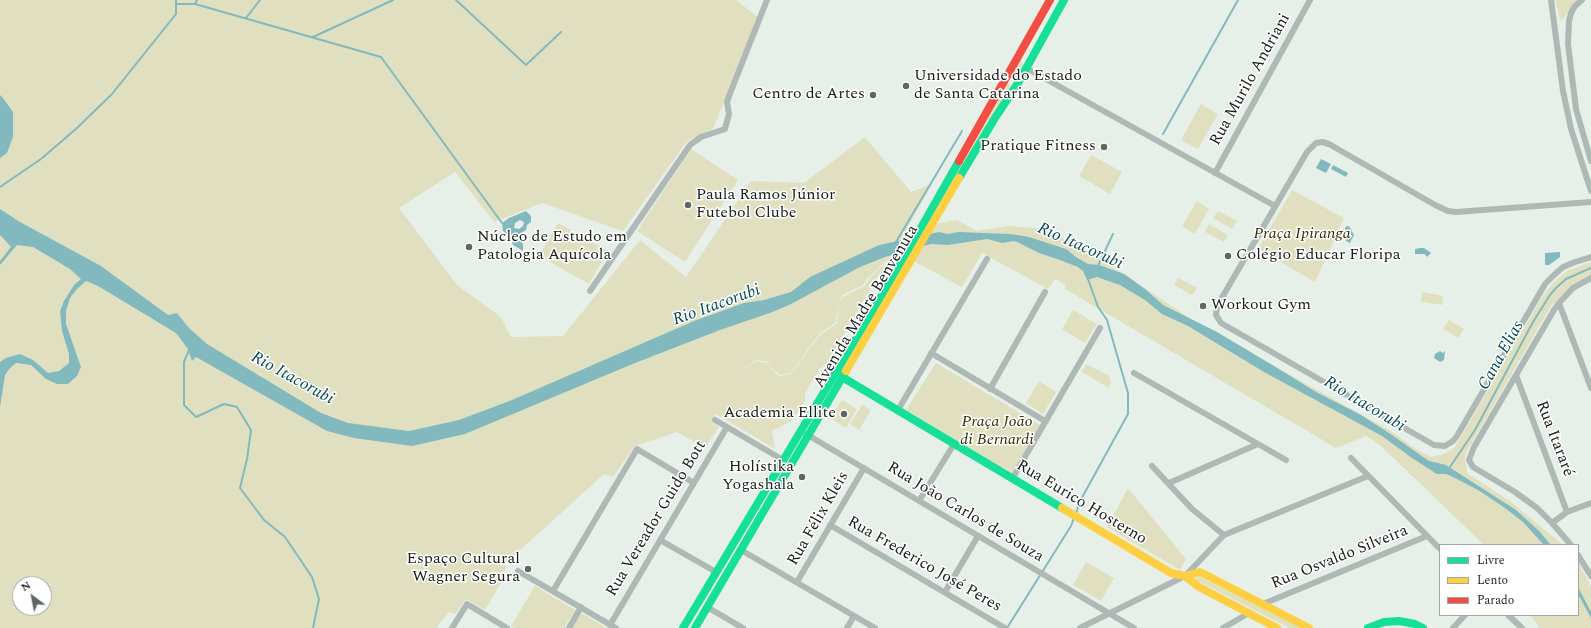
<!DOCTYPE html>
<html>
<head>
<meta charset="utf-8">
<style>
  body { margin:0 }
  #map { position:relative; width:1591px; height:628px; overflow:hidden; background:#e6f0e9; font-family:Spectral,serif }
  canvas { display:block }
  .legend { position:absolute; left:1439px; top:544px; width:140px; height:72px; box-sizing:border-box; background:#fff; border:1px solid #a2a5a3; margin:0; padding:5px 7px; list-style:none; font-size:12px; color:#171d19 }
  .legend li { display:flex; align-items:center; gap:8px; height:20px }
  .legend b { width:20px; border:1px solid #a2a5a3 }
  .north { position:absolute; left:12px; top:576px; width:40px; height:40px; box-sizing:border-box; background:#fff; border:1px solid #a2a5a3; border-radius:50%; rotate:328deg; font-size:11px; font-weight:700; line-height:16px; text-align:center; color:#171d19 }
  .north::after { content:''; display:block; margin:auto; width:14px; height:18px; background:#5f6762; clip-path:polygon(50% 0,100% 100%,50% 72%,0 100%) }
</style>
</head>
<body>
<div id="map">
<canvas width="1591" height="628"></canvas>
<ul class="legend">
<li><b style="height:5px;background:#16e098"></b>Livre</li>
<li><b style="height:5px;background:#ffcf43"></b>Lento</li>
<li><b style="height:5px;background:#f24e42"></b>Parado</li>
</ul>
<div class="north">N</div>
</div>
<script>
const ctx = document.querySelector('canvas').getContext('2d');
ctx.lineJoin = 'round';
function fillPath(path, color) {
  ctx.fillStyle = color;
  ctx.fill(path, 'evenodd');
}
function shape(rows) {
  const path = new Path2D();
  for (const r of rows) {
    path.moveTo(r[0], r[1]);
    for (let i = 2; i < r.length; i += 2) path.lineTo(r[i], r[i + 1]);
  }
  return path;
}
function stroke(path, color, width, dash) {
  ctx.strokeStyle = color;
  ctx.lineWidth = width;
  ctx.lineCap = dash ? 'butt' : 'round';
  ctx.setLineDash(dash || []);
  ctx.stroke(path);
}
function label(font, color, halo, rows, align = 'center') {
  ctx.font = font + ' Spectral,serif';
  ctx.lineWidth = 3;
  ctx.setLineDash([]);
  ctx.textBaseline = 'middle';
  ctx.strokeStyle = halo;
  ctx.fillStyle = color;
  for (const [text, x, y, turn = 0] of rows) {
    ctx.save();
    ctx.translate(x, y);
    ctx.rotate((+turn || 0) * Math.PI / 180);
    ctx.textAlign = isNaN(turn) ? turn : align;
    if (halo) ctx.strokeText(text, 0, 0);
    ctx.fillText(text, 0, 0);
    ctx.restore();
  }
}
const green = shape([
  [0,0,736,0,758,17,713,129,687,141,623,231,542,203,494,222,455,172,399,208,457,285,501,317,511,337,563,336,640,240,686,277,751,181,804,183,865,137,911,192,932,184,906,230,926,226,1008,82,1011,86,929,225,957,220,977,231,1007,226,1034,228,1053,233,1124,274,1197,323,1391,431,1416,449,1431,457,1444,454,1455,447,1544,294,1554,282,1567,271,1591,262,1591,276,1574,284,1551,306,1466,453,1465,458,1467,473,1511,502,1563,545,1484,545,1381,446,1366,436,1336,448,1065,289,1066,285,1055,279,1048,289,982,253,962,287,915,262,894,257,888,266,881,271,826,364,820,368,805,393,805,401,792,421,772,431,775,449,716,414,711,421,719,427,705,448,677,432,635,446,613,477,604,474,505,564,505,576,485,610,466,599,455,614,449,612,436,628,0,628],
  [889,258,886,264,878,269,863,287,845,296,838,302,844,294,862,286,867,279],
  [838,305,839,313,836,324,820,335,791,374,779,376,770,368,768,363,756,361,731,379,756,360,768,362,771,368,780,375,791,373,819,334,835,323,838,313],
  [20,584,44,584,44,608,20,608],
  [1555,0,1578,0,1561,21],
  [1021,58,1023,68,1015,81,1011,77],
  [1201,104,1218,114,1198,149,1181,140],
  [691,149,738,180,685,262,637,231],
  [1091,155,1122,172,1110,194,1079,176],
  [1292,190,1344,218,1315,282,1258,249],
  [1197,201,1209,209,1195,234,1182,226],
  [1218,211,1237,221,1232,229,1213,218],
  [558,223,608,251,589,284,539,256],
  [1209,224,1228,235,1224,242,1205,232],
  [1178,278,1197,288,1192,295,1174,285],
  [1422,292,1443,296,1442,305,1421,302],
  [1073,310,1097,324,1085,343,1062,329],
  [1449,320,1464,329,1458,338,1443,329],
  [936,363,1040,425,1011,474,906,410],
  [1086,364,1109,376,1111,381,1109,388,1082,372],
  [1039,381,1056,392,1043,414,1026,403],
  [842,400,857,409,846,428,830,418],
  [862,405,871,410,859,430,850,424],
  [1128,488,1186,559,1180,570,1107,527],
  [1086,562,1114,578,1101,601,1073,585],
  [1578,562,1591,586,1591,628,1540,628,1530,615,1578,615],
  [1198,576,1301,628,1289,628,1196,580,1196,578],
  [535,586,575,610,564,628,515,628,511,626],
  [581,613,607,628,572,628]
]);
const water = shape([
  [0,95,3,98,13,112,13,137,7,153,0,158],
  [1321,159,1331,164,1326,173,1316,168],
  [1333,165,1348,173,1346,177,1331,169],
  [0,209,20,222,101,266,168,315,177,313,189,328,207,344,321,413,348,423,409,431,459,420,512,400,694,321,744,303,764,300,791,292,810,277,879,245,939,232,948,234,958,232,1011,234,1029,237,1066,249,1076,257,1088,264,1099,265,1124,274,1145,289,1163,305,1217,332,1279,369,1316,392,1361,415,1389,433,1429,461,1446,465,1516,510,1539,531,1551,545,1544,545,1523,522,1505,508,1478,490,1453,477,1446,474,1437,474,1412,458,1382,436,1264,372,1188,326,1162,314,1145,300,1120,285,1097,277,1087,280,1083,271,1078,267,1057,259,1039,253,1017,242,1013,241,1002,243,987,239,948,245,931,244,885,257,860,267,789,305,770,313,720,330,635,363,465,434,412,446,354,438,327,431,196,357,192,361,188,349,176,333,98,286,86,281,77,289,70,298,66,311,66,324,81,367,77,376,68,384,57,384,46,379,31,365,16,363,10,368,5,375,0,407,0,362,6,358,20,354,33,360,48,373,59,371,69,363,69,354,62,331,60,311,64,301,74,285,81,279,70,269,33,247,17,245,0,265,0,261,11,247,0,235],
  [526,211,531,216,531,222,527,225,526,230,521,233,519,240,523,244,523,251,513,245,511,239,503,231,502,223,509,218],
  [520,220,524,222,523,226,519,229,514,228,515,223],
  [1349,226,1354,235,1350,243,1346,241,1345,227],
  [1420,248,1424,248,1431,253,1427,257,1425,254,1415,254,1415,249],
  [1560,252,1560,257,1549,265,1545,265,1545,253],
  [1440,351,1443,353,1445,351,1444,360,1440,362,1434,358,1435,354],
  [1578,587,1591,612,1591,618,1578,594]
]);
const stream = shape([
  [456,0,526,65,561,32],
  [177,4,195,4,197,0],
  [195,4,381,57,502,223],
  [246,18,260,0],
  [313,37,393,0],
  [1163,134,1238,0],
  [0,187,41,159,77,128,112,94,176,14,176,0],
  [896,242,962,131],
  [1097,268,1113,234],
  [189,350,184,362,184,405,196,417,224,404,237,407,251,430,247,459,240,488,264,520,285,537,312,577,319,599,313,628],
  [1448,470,1475,430,1533,322,1550,295,1556,288,1566,279,1591,268],
  [1076,514,1079,503,1128,414,1128,393,1107,320,1098,307,1088,279],
  [1007,628,1071,526,1074,518]
]);
const street = shape([
  [1551,0,1563,91,1571,129,1591,191],
  [1582,0,1575,6,1571,13,1569,21,1568,44,1576,109,1591,161],
  [1026,68,1275,206],
  [1215,173,1310,0],
  [1591,202,1456,212,1448,211,1435,205,1329,144,1322,142,1316,143,1307,152,1217,306,1216,315,1221,323,1434,445,1445,446,1453,441,1457,436,1545,284,1554,275,1563,267,1575,262,1591,257],
  [590,291,690,145,701,137,725,129,729,114,727,102,729,96,767,0],
  [1559,303,1591,388],
  [931,353,1045,421],
  [1134,373,1286,460],
  [1516,375,1567,512],
  [990,389,1045,292],
  [898,410,987,259],
  [715,420,783,460],
  [806,434,1134,628],
  [1351,458,1440,549],
  [1152,466,1192,509,1224,535],
  [1012,479,1100,328],
  [1169,483,1258,444],
  [919,501,954,444],
  [1552,523,1567,512,1591,503],
  [830,525,1005,628],
  [660,540,716,572],
  [1571,545,1552,523,1537,508,1515,492,1473,467,1469,460,1474,447,1554,310,1559,303,1573,288,1591,278],
  [741,550,875,628],
  [1578,555,1591,576],
  [518,571,616,628],
  [797,582,864,468],
  [553,591,637,449,694,483],
  [945,592,978,536],
  [1263,604,1427,536],
  [707,607,743,628],
  [1508,615,1522,628],
  [610,625,727,427],
  [452,628,467,604,507,628],
  [569,628,581,607],
  [847,628,854,616],
  [1080,628,1185,576,1224,535,1368,476],
  [1223,628,1249,613],
  [1453,628,1465,615]
]);
const fast = shape([
  [959,178,995,118,1018,83,1064,0],
  [842,377,1062,508],
  [683,628,897,270,959,161],
  [695,628,846,371],
  [1368,628,1384,622,1399,621,1415,624,1423,628]
]);
const slow = shape([
  [846,371,959,178],
  [1062,508,1171,573,1185,576,1199,587,1277,628],
  [1185,576,1200,572,1309,628]
]);
const jam = shape([
  [959,161,1050,0]
]);
const markers = [
  [906,86,4,"#5f6762"],
  [873,95,4,"#5f6762"],
  [1104,147,4,"#5f6762"],
  [688,205,4,"#5f6762"],
  [469,247,4,"#5f6762"],
  [1228,256,4,"#5f6762"],
  [1203,306,4,"#5f6762"],
  [844,414,4,"#5f6762"],
  [802,477,4,"#5f6762"],
  [528,569,4,"#5f6762"]
];
const poiNames = [
  ["Universidade do Estado",914,77],
  ["de Santa Catarina",914,95],
  ["Centro de Artes",865,95,"right"],
  ["Pratique Fitness",1096,147,"right"],
  ["Paula Ramos Júnior",696,196],
  ["Futebol Clube",696,214],
  ["Núcleo de Estudo em",477,238],
  ["Patologia Aquícola",477,256],
  ["Colégio Educar Floripa",1236,256],
  ["Workout Gym",1211,306],
  ["Academia Ellite",836,414,"right"],
  ["Holístika",794,468,"right"],
  ["Yogashala",794,486,"right"],
  ["Espaço Cultural",520,560,"right"],
  ["Wagner Segura",520,578,"right"]
];
const streetNames = [
  ["Rua Murilo Andriani",1251,80,-61],
  ["Avenida Madre Benvenuta",867,307,-59],
  ["Rua Itararé",1554,439,69],
  ["Rua Eurico Hosterno",1081,503,31],
  ["Rua João Carlos de Souza",965,513,31],
  ["Rua Vereador Guido Bott",657,519,-59],
  ["Rua Félix Kleis",819,519,-60],
  ["Rua Osvaldo Silveira",1340,558,-22],
  ["Rua Frederico José Peres",924,565,30]
];
const parkNames = [
  ["Praça Ipiranga",1302,235],
  ["Praça João",997,423],
  ["di Bernardi",997,441]
];
const waterNames = [
  ["Rio Itacorubi",1080,247,24],
  ["Rio Itacorubi",717,306,-20],
  ["Cana Elias",1502,356,-61],
  ["Rio Itacorubi",292,379,29],
  ["Rio Itacorubi",1364,405,31]
];
fillPath(green, '#e0e0c0');
fillPath(water, '#82b9bf');
stroke(stream, '#82b9bf', 2);
stroke(street, '#aeb8b5', 6);
stroke(fast, '#16e098', 8);
stroke(slow, '#ffcf43', 8);
stroke(jam, '#f24e42', 8);
for (const [x, y, r, color] of markers) {
  const dot = new Path2D();
  dot.arc(x, y, r, 0, 2 * Math.PI);
  ctx.fillStyle = color;
  ctx.fill(dot);
  stroke(dot, '#fff', 1.5);
}
label('16px', '#171d19', '#fff', poiNames, 'left');
label('16px', '#171d19', '#fff', streetNames);
label('italic 16px', '#332b00', '#fff', parkNames);
label('italic 17px', '#064b55', '#fff', waterNames);
</script>
</body>
</html>
